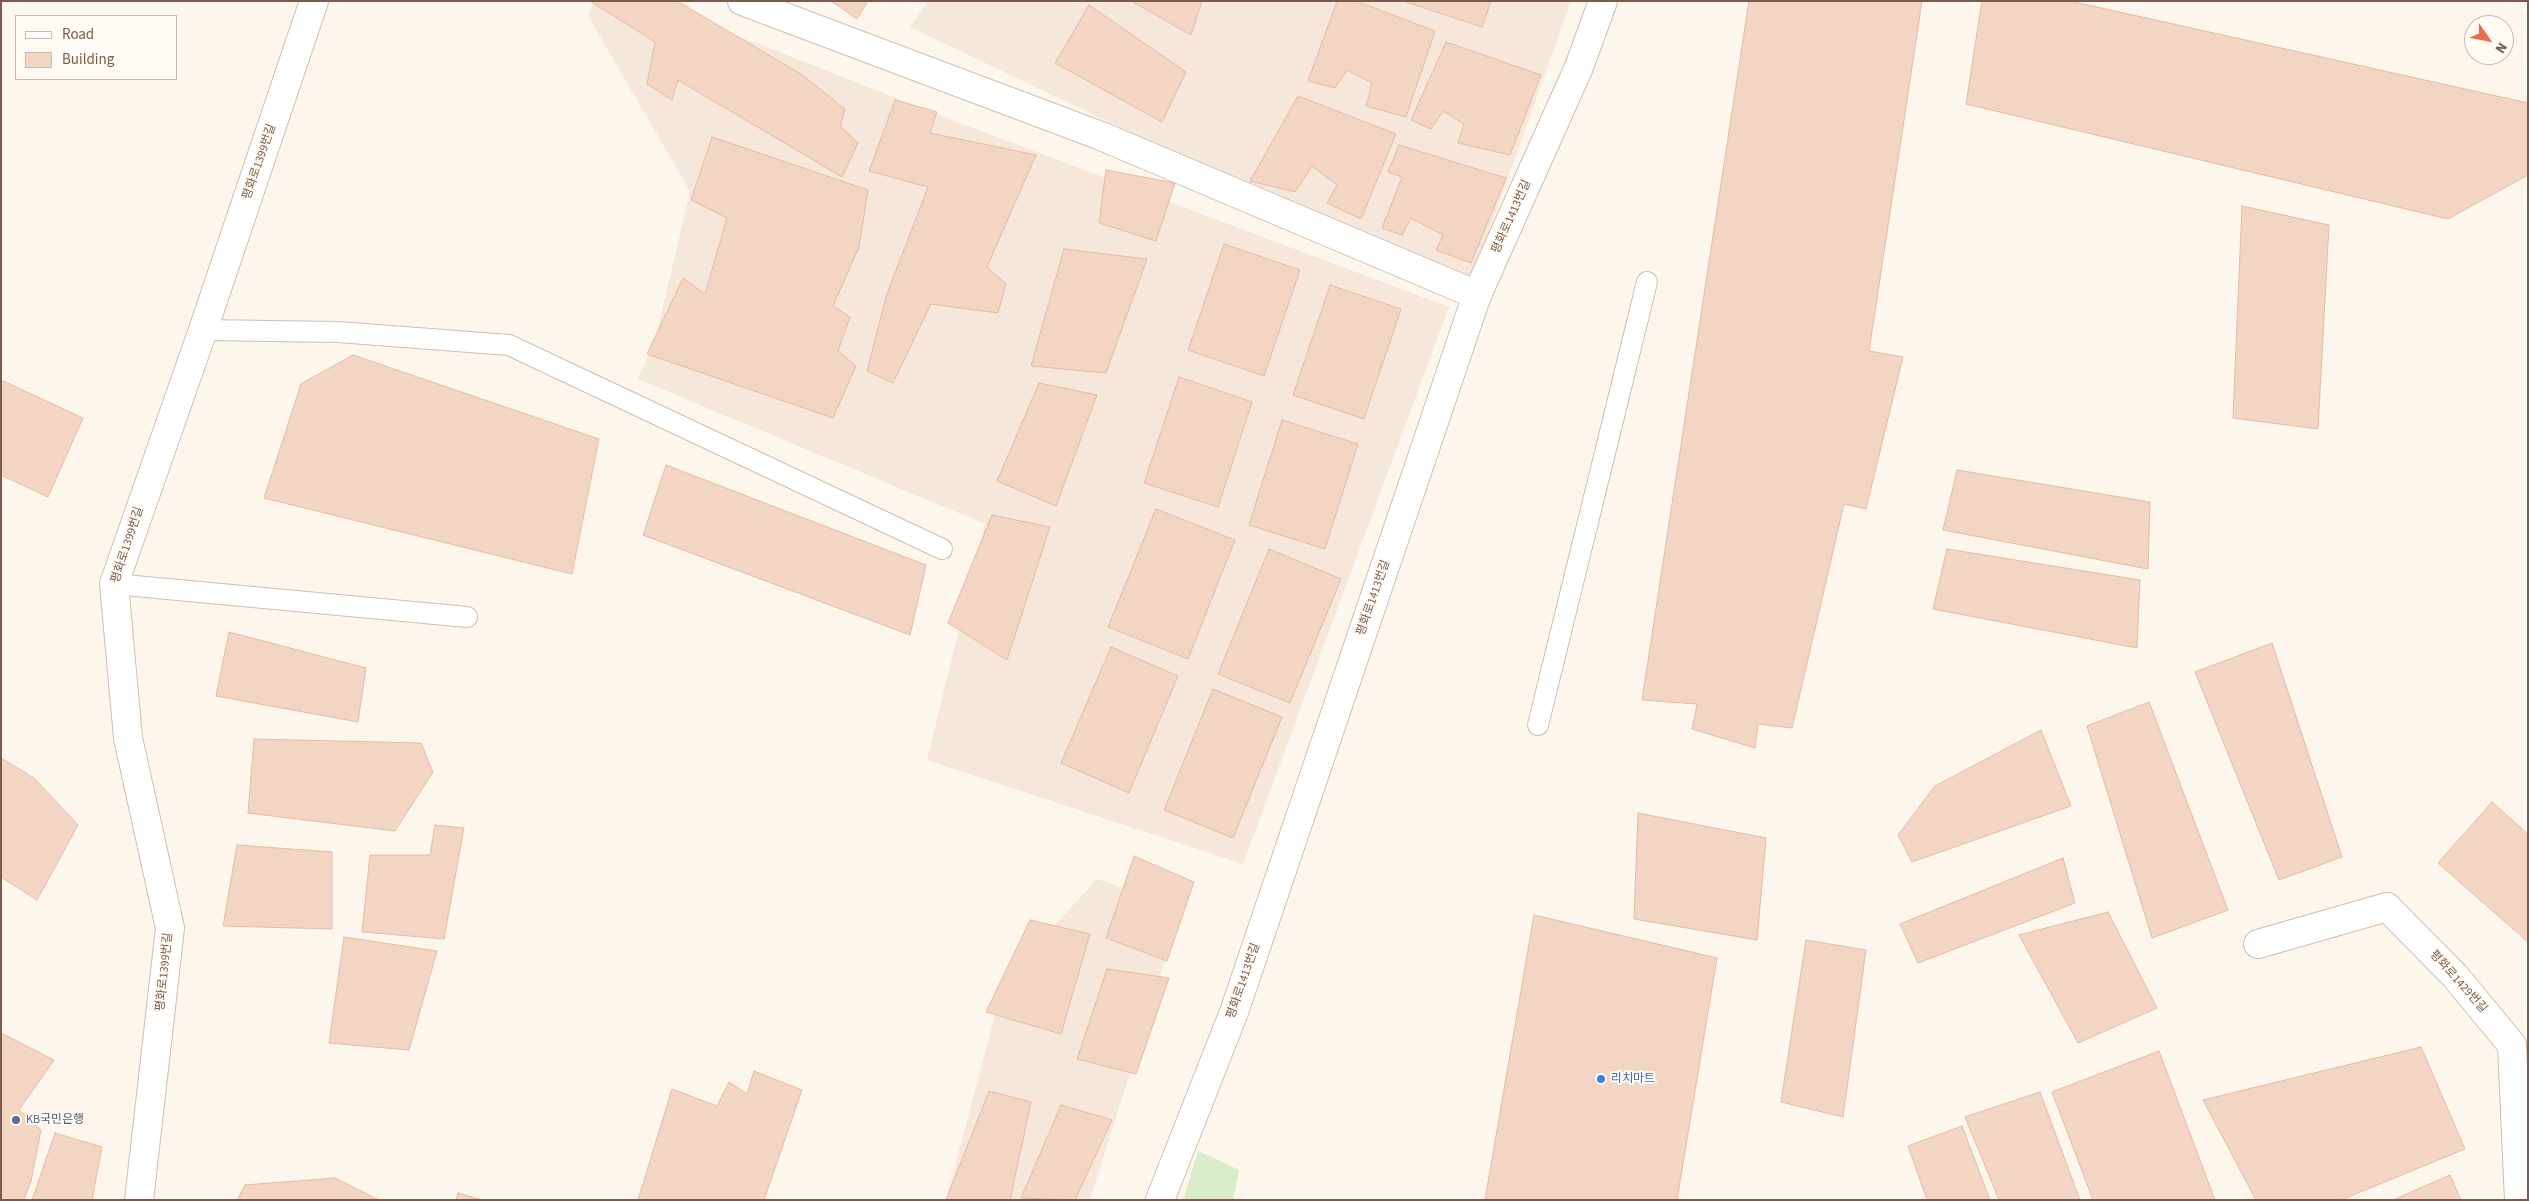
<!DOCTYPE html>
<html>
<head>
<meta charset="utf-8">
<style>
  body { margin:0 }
  #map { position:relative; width:2529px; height:1201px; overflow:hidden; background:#fdf6ec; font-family:"Source Sans 3",sans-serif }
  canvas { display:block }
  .frame { position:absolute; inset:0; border:2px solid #7a5c4d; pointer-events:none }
  .legend { position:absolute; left:15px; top:15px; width:162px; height:65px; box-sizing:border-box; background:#fffaf3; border:1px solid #cabbb1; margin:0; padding:6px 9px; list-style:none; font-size:15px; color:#7a5c4d }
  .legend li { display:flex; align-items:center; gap:10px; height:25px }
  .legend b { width:25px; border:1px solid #cabbb1 }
  .north { position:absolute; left:2464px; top:15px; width:50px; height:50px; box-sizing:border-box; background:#fffaf3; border:1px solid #cabbb1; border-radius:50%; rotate:123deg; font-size:14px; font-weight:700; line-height:20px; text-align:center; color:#7a5c4d }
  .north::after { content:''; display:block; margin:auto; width:18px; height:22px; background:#e76f51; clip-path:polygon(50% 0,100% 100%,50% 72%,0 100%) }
</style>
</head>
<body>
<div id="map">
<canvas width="2529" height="1201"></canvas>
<div class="frame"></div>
<ul class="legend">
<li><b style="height:6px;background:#fff"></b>Road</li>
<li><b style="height:14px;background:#f3d5c3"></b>Building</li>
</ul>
<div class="north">N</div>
</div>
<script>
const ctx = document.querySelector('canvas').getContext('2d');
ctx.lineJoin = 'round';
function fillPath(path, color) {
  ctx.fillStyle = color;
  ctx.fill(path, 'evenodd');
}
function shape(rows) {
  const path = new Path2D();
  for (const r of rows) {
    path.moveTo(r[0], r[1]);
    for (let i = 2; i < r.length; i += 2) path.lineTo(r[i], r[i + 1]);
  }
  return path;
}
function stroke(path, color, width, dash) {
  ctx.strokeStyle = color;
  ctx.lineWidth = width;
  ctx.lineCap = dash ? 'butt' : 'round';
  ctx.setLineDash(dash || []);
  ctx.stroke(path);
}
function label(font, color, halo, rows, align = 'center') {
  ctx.font = font + ' "Source Sans 3","Noto Sans KR",sans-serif';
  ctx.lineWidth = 4;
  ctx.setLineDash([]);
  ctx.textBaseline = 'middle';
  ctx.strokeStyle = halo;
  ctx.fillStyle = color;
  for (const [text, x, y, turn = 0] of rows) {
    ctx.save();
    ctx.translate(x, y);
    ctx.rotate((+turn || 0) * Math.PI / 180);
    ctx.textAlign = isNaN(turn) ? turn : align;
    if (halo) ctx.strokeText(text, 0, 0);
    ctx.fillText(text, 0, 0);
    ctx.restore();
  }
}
const residential = shape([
  [593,1,649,1,965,125,1449,307,1243,864,927,760,985,524,638,379,655,341,690,191,588,16],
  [928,1,1571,1,1472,279,1232,181,910,27],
  [1097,879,1182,907,1090,1200,946,1200,1004,981]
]);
const green = shape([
  [1198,1151,1239,1170,1233,1200,1183,1200]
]);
const building = shape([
  [590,1,677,1,801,74,845,109,840,126,858,143,842,177,678,80,672,100,647,84,655,42,590,1],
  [831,1,868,1,857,19,831,1],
  [1131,1,1202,1,1191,35,1131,1],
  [1337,1,1356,1,1435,31,1406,117,1366,106,1372,83,1347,70,1335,88,1308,81,1337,1],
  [1403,1,1491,1,1482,27,1403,1],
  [1749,1,1922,1,1869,351,1903,357,1866,509,1844,504,1792,728,1758,724,1755,748,1692,729,1697,704,1642,700,1749,1],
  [1982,1,2070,1,2528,103,2528,175,2448,219,1966,104,1982,1],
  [1089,5,1186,72,1162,122,1055,63,1089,5],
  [1446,42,1541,75,1510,155,1458,143,1464,124,1443,111,1431,129,1411,120,1446,42],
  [1298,96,1396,134,1361,219,1327,203,1337,185,1312,166,1295,192,1250,181,1298,96],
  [895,100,937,112,930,133,1036,155,987,267,1006,284,998,313,931,304,893,383,867,371,887,294,928,187,869,171,895,100],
  [712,137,868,190,859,247,833,306,850,317,838,351,856,366,833,418,647,354,683,278,705,294,727,218,691,200,712,137],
  [1399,145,1506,178,1471,263,1436,250,1443,235,1411,218,1402,235,1382,228,1402,177,1388,172,1399,145],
  [1106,170,1175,183,1156,241,1099,223,1106,170],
  [2242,206,2329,225,2318,429,2233,418,2242,206],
  [1224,244,1300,270,1264,376,1188,350,1224,244],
  [1064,249,1147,259,1106,373,1031,366,1064,249],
  [1330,285,1401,309,1364,419,1293,395,1330,285],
  [353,355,599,439,572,574,264,498,301,384,353,355],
  [1179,377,1252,402,1218,507,1144,483,1179,377],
  [1,380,83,418,48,497,1,475,1,380],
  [1039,383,1097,395,1056,506,997,481,1039,383],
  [1282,420,1358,444,1325,549,1249,525,1282,420],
  [666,465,926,565,910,635,643,535,666,465],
  [1957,470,2150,502,2148,569,1943,530,1957,470],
  [1156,509,1235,540,1188,659,1108,627,1156,509],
  [992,515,1050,527,1007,660,948,623,992,515],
  [1269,549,1341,579,1290,703,1218,674,1269,549],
  [1947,549,2140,580,2137,648,1933,609,1947,549],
  [229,632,366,668,358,722,216,696,229,632],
  [2272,643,2342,857,2279,880,2195,672,2272,643],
  [1111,647,1178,676,1129,793,1061,763,1111,647],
  [1213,689,1282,717,1233,838,1164,810,1213,689],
  [2149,702,2228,910,2152,938,2087,726,2149,702],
  [2041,730,2071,806,1912,862,1898,835,1935,786,2041,730],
  [254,739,421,743,433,772,395,831,248,813,254,739],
  [1,758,34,778,78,825,37,900,1,877,1,758],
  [2492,802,2528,834,2528,942,2438,863,2492,802],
  [1638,813,1766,838,1757,940,1634,919,1638,813],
  [435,825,464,828,444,939,362,932,370,855,430,855,435,825],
  [237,845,332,852,332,929,223,926,237,845],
  [1134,856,1194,882,1167,961,1106,938,1134,856],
  [2063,858,2075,903,1918,963,1900,924,2063,858],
  [2108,912,2157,1008,2078,1043,2019,935,2108,912],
  [1534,915,1717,958,1677,1200,1485,1200,1534,915],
  [1030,920,1090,934,1061,1034,986,1012,1030,920],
  [344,937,437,951,409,1050,329,1043,344,937],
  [1806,940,1866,950,1843,1117,1781,1102,1806,940],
  [1107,969,1169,978,1136,1074,1077,1059,1107,969],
  [1,1033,54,1060,19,1110,41,1130,31,1181,24,1200,1,1200,1,1033],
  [2421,1047,2465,1149,2341,1200,2256,1200,2203,1100,2421,1047],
  [2159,1051,2215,1200,2093,1200,2052,1092,2159,1051],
  [754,1071,802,1090,764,1200,638,1200,672,1089,717,1106,729,1082,747,1094,754,1071],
  [989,1091,1031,1102,1010,1200,946,1200,989,1091],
  [2040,1092,2080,1200,1999,1200,1965,1117,2040,1092],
  [1061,1105,1112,1120,1075,1200,1021,1198,1061,1105],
  [1962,1126,1990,1200,1927,1200,1908,1146,1962,1126],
  [55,1133,102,1147,92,1200,32,1200,55,1133],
  [2450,1175,2461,1200,2393,1200,2450,1175],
  [335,1178,379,1200,237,1200,245,1185,335,1178],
  [458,1193,482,1200,456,1200,458,1193]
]);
const service = shape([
  [203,330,338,332,509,345,942,549],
  [114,584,467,617],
  [1538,725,1647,282]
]);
const minor = shape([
  [742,1,1101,136,1477,295],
  [2258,944,2387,907,2455,976,2512,1045,2519,1200],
  [139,1200,170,928,128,738,114,584,203,330,314,1],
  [1160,1200,1234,1012,1477,295,1579,67,1603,1]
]);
const markers = [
  [1601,1079,5,"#3f7fe0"],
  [16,1120,5,"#5c6f8a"]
];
const streetNames = [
  ["평화로1399번길",260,162,-71],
  ["평화로1413번길",1512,217,-66],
  ["평화로1399번길",128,545,-72],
  ["평화로1413번길",1374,598,-71],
  ["평화로1399번길",165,972,-84],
  ["평화로1413번길",1244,981,-71],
  ["평화로1429번길",2458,982,48]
];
const shopNames = [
  ["리치마트",1611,1079]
];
const serviceNames = [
  ["KB국민은행",26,1120]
];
fillPath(residential, '#f5e8da');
fillPath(green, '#d8ecc9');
fillPath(building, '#f3d5c3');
stroke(building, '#e6bba3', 1);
stroke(service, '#d1beb0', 22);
stroke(minor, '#d1beb0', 30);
stroke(service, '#fff', 20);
stroke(minor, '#fff', 28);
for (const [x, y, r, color] of markers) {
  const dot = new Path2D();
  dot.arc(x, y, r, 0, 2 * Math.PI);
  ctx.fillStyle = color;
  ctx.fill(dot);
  stroke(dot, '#fffaf3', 2);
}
label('12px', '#7a5c4d', '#fffaf3', streetNames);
label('12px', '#366cbe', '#fffaf3', shopNames, 'left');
label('12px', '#4e5e75', '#fffaf3', serviceNames, 'left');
</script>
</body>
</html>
